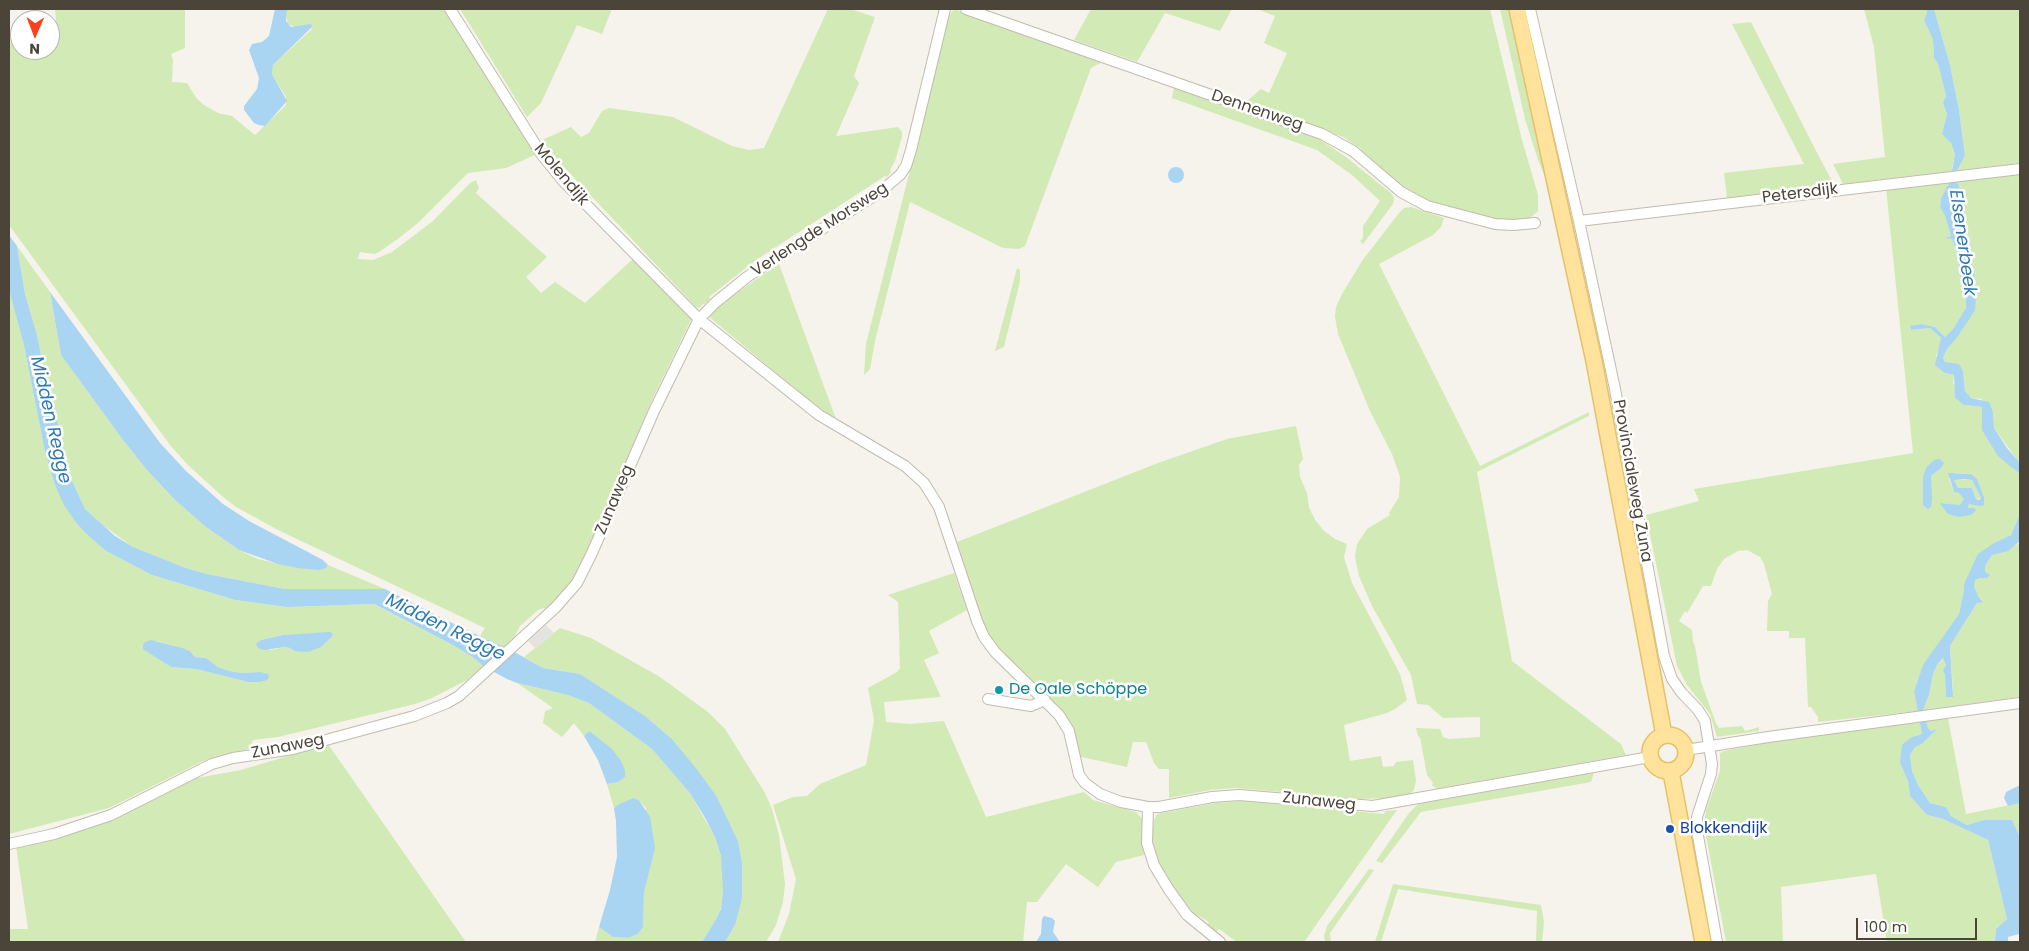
<!DOCTYPE html>
<html>
<head>
<meta charset="utf-8">
<style>
  body { margin:0 }
  #map { position:relative; width:2029px; height:951px; overflow:hidden; background:#f6f3ec; font-family:Poppins,sans-serif }
  canvas { display:block }
  .frame { position:absolute; inset:0; border:10px solid #4b4439; pointer-events:none }
  .north { position:absolute; left:10px; top:10px; width:50px; height:50px; box-sizing:border-box; background:#fff; border:1px solid #b7b4b0; border-radius:50%; rotate:181deg; font-size:14px; font-weight:700; line-height:20px; text-align:center; color:#4b4439 }
  .north::after { content:''; display:block; margin:auto; width:18px; height:22px; background:#fc3f1d; clip-path:polygon(50% 0,100% 100%,50% 72%,0 100%) }
  .scale { position:absolute; left:1856px; top:918px; width:121px; height:22px; box-sizing:border-box; border:2px solid #4b4439; border-top:0; padding-left:6px; font-size:15px; line-height:18px; white-space:nowrap; color:#4b4439; -webkit-text-stroke:4px #fff; paint-order:stroke }
</style>
</head>
<body>
<div id="map">
<canvas width="2029" height="951"></canvas>
<div class="frame"></div>
<div class="north">N</div>
<div class="scale">100 m</div>
</div>
<script>
const ctx = document.querySelector('canvas').getContext('2d');
ctx.lineJoin = 'round';
function fillPath(path, color) {
  ctx.fillStyle = color;
  ctx.fill(path, 'evenodd');
}
function shape(rows) {
  const path = new Path2D();
  for (const r of rows) {
    if (r.length === 3) {
      path.moveTo(r[0] + r[2], r[1]);
      path.arc(r[0], r[1], r[2], 0, 2 * Math.PI);
      continue;
    }
    path.moveTo(r[0], r[1]);
    for (let i = 2; i < r.length; i += 2) path.lineTo(r[i], r[i + 1]);
  }
  return path;
}
function stroke(path, color, width, dash) {
  ctx.strokeStyle = color;
  ctx.lineWidth = width;
  ctx.lineCap = dash ? 'butt' : 'round';
  ctx.setLineDash(dash || []);
  ctx.stroke(path);
}
function label(font, color, halo, rows, align = 'center') {
  ctx.font = font + ' Poppins,sans-serif';
  ctx.lineWidth = 5;
  ctx.setLineDash([]);
  ctx.textBaseline = 'middle';
  ctx.strokeStyle = halo;
  ctx.fillStyle = color;
  for (const [text, x, y, turn = 0] of rows) {
    ctx.save();
    ctx.translate(x, y);
    ctx.rotate((+turn || 0) * Math.PI / 180);
    ctx.textAlign = isNaN(turn) ? turn : align;
    if (halo) ctx.strokeText(text, 0, 0);
    ctx.fillText(text, 0, 0);
    ctx.restore();
  }
}
const green = shape([
  [55,9,185,9,185,48,171,54,173,60,172,82,187,83,197,99,204,105,218,113,232,116,255,135,286,105,286,97,272,74,273,65,312,29,310,25,295,27,288,24,286,15,287,9,449,9,539,153,506,168,468,173,418,223,399,238,379,252,374,254,360,252,358,259,373,260,392,252,433,221,470,183,476,180,479,188,476,193,547,257,526,277,541,293,555,282,585,303,635,257,692,318,653,398,619,477,589,554,578,577,549,610,544,608,538,610,520,626,515,636,504,647,480,636,485,628,280,531,236,507,222,496,188,465,170,445,9,225,9,41,20,38,20,50,50,50,50,23,56,20],
  [460,9,612,9,602,34,577,25,541,103,527,117],
  [828,9,850,9,875,17,854,76,859,83,836,136,898,127,902,132,902,137,895,161,890,170,891,172,887,177,885,176,756,260,709,297,710,299,705,304,703,304,699,308,696,307,561,164,542,140,571,127,581,137,589,133,602,111,609,108,673,117,732,146,749,150,764,148],
  [954,9,1104,61,1091,68,1025,246,1019,249,1003,248,910,202,875,341,870,369,864,375,866,344,949,16],
  [1091,9,1232,9,1220,31,1165,13,1137,62,1074,40],
  [1257,9,1490,9,1522,140,1538,195,1538,211,1529,219,1504,221,1438,205,1411,195,1362,154,1361,149,1343,137,1247,101,1261,89,1269,93,1287,53,1264,43,1275,16],
  [1500,9,1510,9,1549,186,1538,160,1525,119],
  [1864,9,1926,9,1927,13,1924,20,1933,40,1934,58,1938,64,1946,96,1943,103,1947,114,1942,134,1951,143,1955,154,1952,168,1957,168,1965,156,1959,110,1950,65,1934,9,2020,9,2020,163,1843,184,1833,164,1885,157,1874,47],
  [1751,22,1812,143,1834,185,1727,198,1724,173,1804,164,1732,24],
  [1174,87,1319,139,1346,157,1391,193,1394,198,1393,204,1363,244,1360,241,1363,238,1363,226,1380,201,1352,175,1317,150,1172,98],
  [2020,173,2020,463,2010,455,2016,458,1994,428,1993,412,1981,399,1971,398,1965,391,1963,371,1953,364,1945,362,1943,358,1947,349,1956,339,1963,327,1974,272,1961,222,1962,221,1958,203,1960,189,1956,180],
  [1951,181,1941,198,1940,207,1945,216,1951,236,1947,237,1952,239,1956,249,1962,285,1965,289,1966,308,1953,329,1945,337,1935,327,1922,324,1910,327,1911,330,1930,328,1941,338,1941,344,1936,356,1945,373,1954,375,1953,383,1964,405,1982,407,2014,469,2020,474,2020,514,2011,535,1994,543,1964,584,1964,590,1959,614,1921,671,1914,691,1918,711,1818,722,1818,717,1811,707,1808,707,1805,638,1789,638,1789,631,1767,631,1768,601,1772,594,1764,564,1760,557,1747,550,1738,551,1724,559,1717,569,1711,586,1703,586,1687,613,1685,611,1679,621,1692,630,1693,642,1695,646,1701,682,1716,723,1719,728,1742,726,1745,731,1759,727,1759,731,1717,737,1710,714,1687,685,1677,666,1646,515,1699,501,1694,489,1913,453,1886,188],
  [1940,469,1931,476,1931,490,1923,504,1923,477],
  [1955,473,1971,474,1977,480,1984,497,1976,504,1969,504,1968,508,1941,505,1944,503,1949,505,1960,505,1965,499,1959,493,1954,492,1952,487,1949,479],
  [1411,207,1444,218,1441,227,1433,235,1379,264,1480,466,1589,412,1589,416,1477,472,1512,661,1621,744,1626,755,1440,788,1438,790,1432,785,1433,783,1427,775,1420,737,1418,736,1416,728,1440,729,1443,737,1449,739,1480,737,1480,717,1443,718,1428,705,1417,704,1411,675,1372,606,1359,576,1355,557,1357,544,1367,529,1390,515,1389,513,1399,497,1400,477,1392,454,1370,411,1338,334,1335,317,1336,307,1342,294,1362,261,1399,213,1404,208],
  [17,246,50,292,61,355,123,440,147,470,175,500,206,527,239,550,258,559,297,568,326,568,328,565,385,589,285,589,207,574,186,568,133,547,100,523,85,509,65,466,56,412,49,395,37,335,25,294],
  [779,264,836,419,811,402,708,316,716,307],
  [1017,268,1020,270,1020,281,1004,347,995,351],
  [9,290,24,345,45,452,55,485,77,524,106,551,152,575,235,600,287,607,373,604,451,644,474,658,483,666,469,679,432,698,415,704,278,737,253,740,249,749,217,756,201,762,109,808,9,834],
  [330,633,333,634,332,637,321,647,294,651,290,648,285,647,271,650,257,644,261,640,283,635],
  [157,641,190,651,195,657,206,658,218,667,229,671,241,673,260,672,248,682,196,669,171,667,155,656],
  [1296,426,1303,459,1299,465,1300,477,1307,493,1309,508,1316,521,1324,531,1335,539,1347,544,1344,557,1352,583,1400,674,1407,700,1395,709,1387,713,1344,725,1350,761,1381,756,1383,767,1394,766,1396,762,1413,760,1416,780,1414,790,1410,794,1391,798,1361,799,1235,788,1210,790,1169,798,1169,769,1159,769,1154,763,1146,742,1133,742,1127,767,1077,756,1053,703,1000,650,985,629,957,542,1158,463,1227,439],
  [1953,479,1972,480,1981,498,1976,499,1972,488,1958,488],
  [2020,541,2020,697,1923,710,1929,695,1933,674,1937,665,1944,658,1946,665,1943,670,1945,675,1946,696,1953,690,1950,646,1977,603,1983,601,1978,596,1974,586,1974,580,1989,575,1985,572,1985,566,1992,555,2018,544],
  [954,573,967,610,929,631,939,653,924,660,941,697,884,702,886,722,910,724,944,721,986,817,1084,792,1093,800,1136,812,1142,819,1144,855,1116,862,1098,887,1066,864,1037,902,1027,902,1023,942,778,942,789,914,796,879,773,805,793,797,807,796,820,784,866,765,874,720,868,688,897,672,900,668,898,602,888,595],
  [560,628,591,638,660,677,708,712,725,729,765,793,772,809,779,835,785,884,783,902,776,925,766,942,725,942,735,925,742,862,738,841,717,797,672,739,645,716,580,674,543,668,524,657],
  [517,683,568,695,589,703,652,749,689,792,715,837,721,856,723,872,723,891,721,908,715,921,702,942,595,942,599,927,613,937,628,938,638,934,643,927,646,808,639,800,633,798,619,804,614,808,607,784,618,782,625,777,589,731,584,736,574,723,562,737,543,723,545,711,553,708],
  [1948,718,1966,814,2020,803,2020,837,2012,820,1984,820,1967,825,1951,816,1946,807,1930,803,1918,785,1912,771,1910,755,1915,746,1922,744,1936,730,1931,731,1928,728,1925,721],
  [1920,722,1922,734,1912,737,1900,763,1908,781,1910,796,1927,815,1943,819,1988,840,2007,919,1996,929,1995,942,1887,942,1876,874,1781,887,1783,942,1726,942,1704,825,1706,810,1720,771,1720,753,1724,751,1775,741],
  [328,744,466,942,9,942,9,929,28,929,16,846,197,778,241,770],
  [1594,772,1591,782,1421,812,1382,863,1376,861,1409,813,1418,804],
  [1244,801,1384,814,1385,811,1397,810,1304,942,1237,942,1219,929,1215,933,1206,926,1209,922,1194,913,1182,901,1165,875,1155,854,1152,836,1154,820,1157,814,1215,803],
  [1369,869,1374,870,1330,933,1331,942,1325,942,1324,936,1327,926],
  [1393,884,1541,905,1544,922,1542,942,1536,942,1537,911,1398,889,1381,942,1375,942]
]);
const parking = shape([
  [546,625,554,633,536,649,528,641]
]);
const water = shape([
  [275,9,287,9,286,21,291,27,311,24,312,27,273,65,272,74,287,101,265,126,259,125,254,123,244,110,244,106,257,89,259,78,249,50,252,44,262,42,269,36],
  [1926,9,1934,9,1950,65,1959,110,1965,156,1957,170,1952,171,1955,154,1951,143,1942,134,1947,114,1943,103,1946,96,1938,64,1934,58,1933,40,1924,20,1927,13],
  [1176,175,8],
  [1951,180,1956,180,1960,189,1958,203,1960,215,1962,221,1961,223,1974,272,1976,293,1975,310,1956,339,1947,349,1943,358,1945,362,1959,364,1963,371,1965,391,1971,398,1989,402,1993,412,1994,428,2007,448,2020,463,2020,474,1998,456,1982,430,1982,407,1964,405,1955,398,1954,375,1945,373,1935,365,1941,338,1930,328,1911,330,1910,326,1922,324,1935,327,1945,337,1953,329,1966,308,1965,289,1962,285,1956,249,1952,239,1945,238,1951,236,1945,216,1940,207,1941,198],
  [9,235,17,246,25,294,37,335,49,395,56,412,65,466,85,509,115,536,133,547,186,568,207,574,285,589,385,589,460,627,509,649,543,668,580,674,645,716,672,739,699,772,717,797,738,841,742,862,742,898,735,925,725,942,702,942,715,921,721,909,723,891,721,856,715,837,704,816,689,792,652,749,589,703,568,695,517,683,507,679,483,666,474,658,451,644,374,604,287,607,235,600,152,575,106,551,90,537,77,524,64,505,55,485,45,452,24,345,9,290],
  [50,292,160,443,186,471,223,504,249,521,323,560,328,565,326,568,319,570,297,568,278,564,239,550,206,527,175,500,147,470,123,440,61,355],
  [1940,459,1944,463,1940,469,1931,476,1932,499,1931,507,1928,509,1923,505,1923,477,1926,468,1934,460],
  [1948,473,1971,474,1977,479,1984,497,1984,505,1980,506,1969,504,1968,508,1974,508,1976,510,1971,515,1959,517,1948,514,1941,505,1940,503,1960,505,1964,499,1959,493,1954,492],
  [1964,479,1972,480,1981,498,1979,500,1976,499,1972,488,1958,488,1954,480],
  [2020,514,2020,541,2008,551,1992,555,1985,566,1985,572,1990,575,1987,578,1980,578,1975,580,1974,586,1978,596,1983,602,1977,603,1950,646,1953,697,1946,697,1945,675,1943,670,1946,665,1943,658,1937,665,1933,674,1929,695,1923,710,1928,728,1931,731,1937,729,1922,744,1915,747,1910,755,1912,771,1918,785,1930,803,1946,807,1951,816,1967,825,1984,820,2012,820,2020,837,2020,937,2019,934,2008,937,2008,942,1995,942,1996,929,2007,919,1988,840,1943,819,1927,815,1910,796,1908,781,1900,763,1902,745,1912,737,1922,734,1914,691,1923,665,1959,614,1964,590,1964,584,1978,554,1994,543,2011,535],
  [330,632,333,634,332,637,321,647,308,652,294,651,290,648,285,647,264,650,258,648,256,644,261,640,283,635],
  [151,640,182,648,190,651,195,657,206,658,218,667,229,671,241,673,260,672,268,674,269,677,267,680,259,682,248,682,196,669,171,667,143,649,143,645,145,642],
  [589,731,612,749,621,761,625,770,625,777,618,782,607,784,598,760,584,736],
  [2020,785,2020,803,2008,806,2004,798,2006,792],
  [633,798,639,800,650,817,655,848,644,892,643,927,638,934,628,938,613,937,599,927,610,890,617,857,616,821,614,808,619,804],
  [1044,916,1052,918,1055,921,1053,932,1060,942,1036,942,1041,934,1042,919]
]);
const street = shape([
  [450,9,542,155,563,181,699,319,716,302,747,277,880,192,900,175,906,166,911,150,945,9],
  [966,9,1322,134,1353,151,1401,192,1427,206,1495,224,1513,225,1535,223],
  [1530,9,1579,221,1615,389,1664,656,1672,679,1681,692,1698,710,1705,721,1712,764,1711,774,1697,817,1698,836,1717,942],
  [1579,221,2020,169],
  [988,699,1031,706,1045,700],
  [1686,750,1768,737,2020,703],
  [1148,807,1147,843,1154,865,1169,890,1187,915,1220,942],
  [9,844,54,834,111,815,212,764,233,758,293,749,414,716,447,703,459,696,556,607,577,583,592,553,654,411,699,319,819,415,905,466,924,483,939,507,977,621,984,637,995,652,1059,715,1069,731,1079,775,1085,783,1100,794,1121,802,1148,807,1159,807,1212,797,1239,795,1373,806,1650,757]
]);
const primary = shape([
  [1517,9,1594,361,1664,735],
  [1668,753,18],
  [1671,772,1703,942]
]);
const markers = [
  [999,690,5,"#0f9aa8"],
  [1670,829,5,"#1a4fb4"]
];
const streetNames = [
  ["Dennenweg",1257,111,19],
  ["Molendijk",561,175,50],
  ["Petersdijk",1800,194,-7],
  ["Verlengde Morsweg",820,230,-33],
  ["Provincialeweg Zuna",1632,481,80],
  ["Zunaweg",615,500,-67],
  ["Zunaweg",288,747,-11],
  ["Zunaweg",1319,802,6]
];
const cultureNames = [
  ["De Oale Schöppe",1009,690]
];
const transitNames = [
  ["Blokkendijk",1680,829]
];
const waterNames = [
  ["Elsenerbeek",1962,243,82],
  ["Midden Regge",50,420,77],
  ["Midden Regge",445,628,26]
];
fillPath(green, '#d2eab5');
fillPath(parking, '#e5e3e0');
fillPath(water, '#a9d4f2');
stroke(street, '#c2bbae', 12);
stroke(primary, '#e6c16a', 18);
stroke(street, '#fff', 10);
stroke(primary, '#ffe39c', 15);
for (const [x, y, r, color] of markers) {
  const dot = new Path2D();
  dot.arc(x, y, r, 0, 2 * Math.PI);
  ctx.fillStyle = color;
  ctx.fill(dot);
  stroke(dot, '#fff', 2);
}
label('16px', '#4b4439', '#fff', streetNames);
label('16px', '#0d838f', '#fff', cultureNames, 'left');
label('16px', '#164399', '#fff', transitNames, 'left');
label('italic 18px', '#2e7ab2', '#fff', waterNames);
</script>
</body>
</html>
